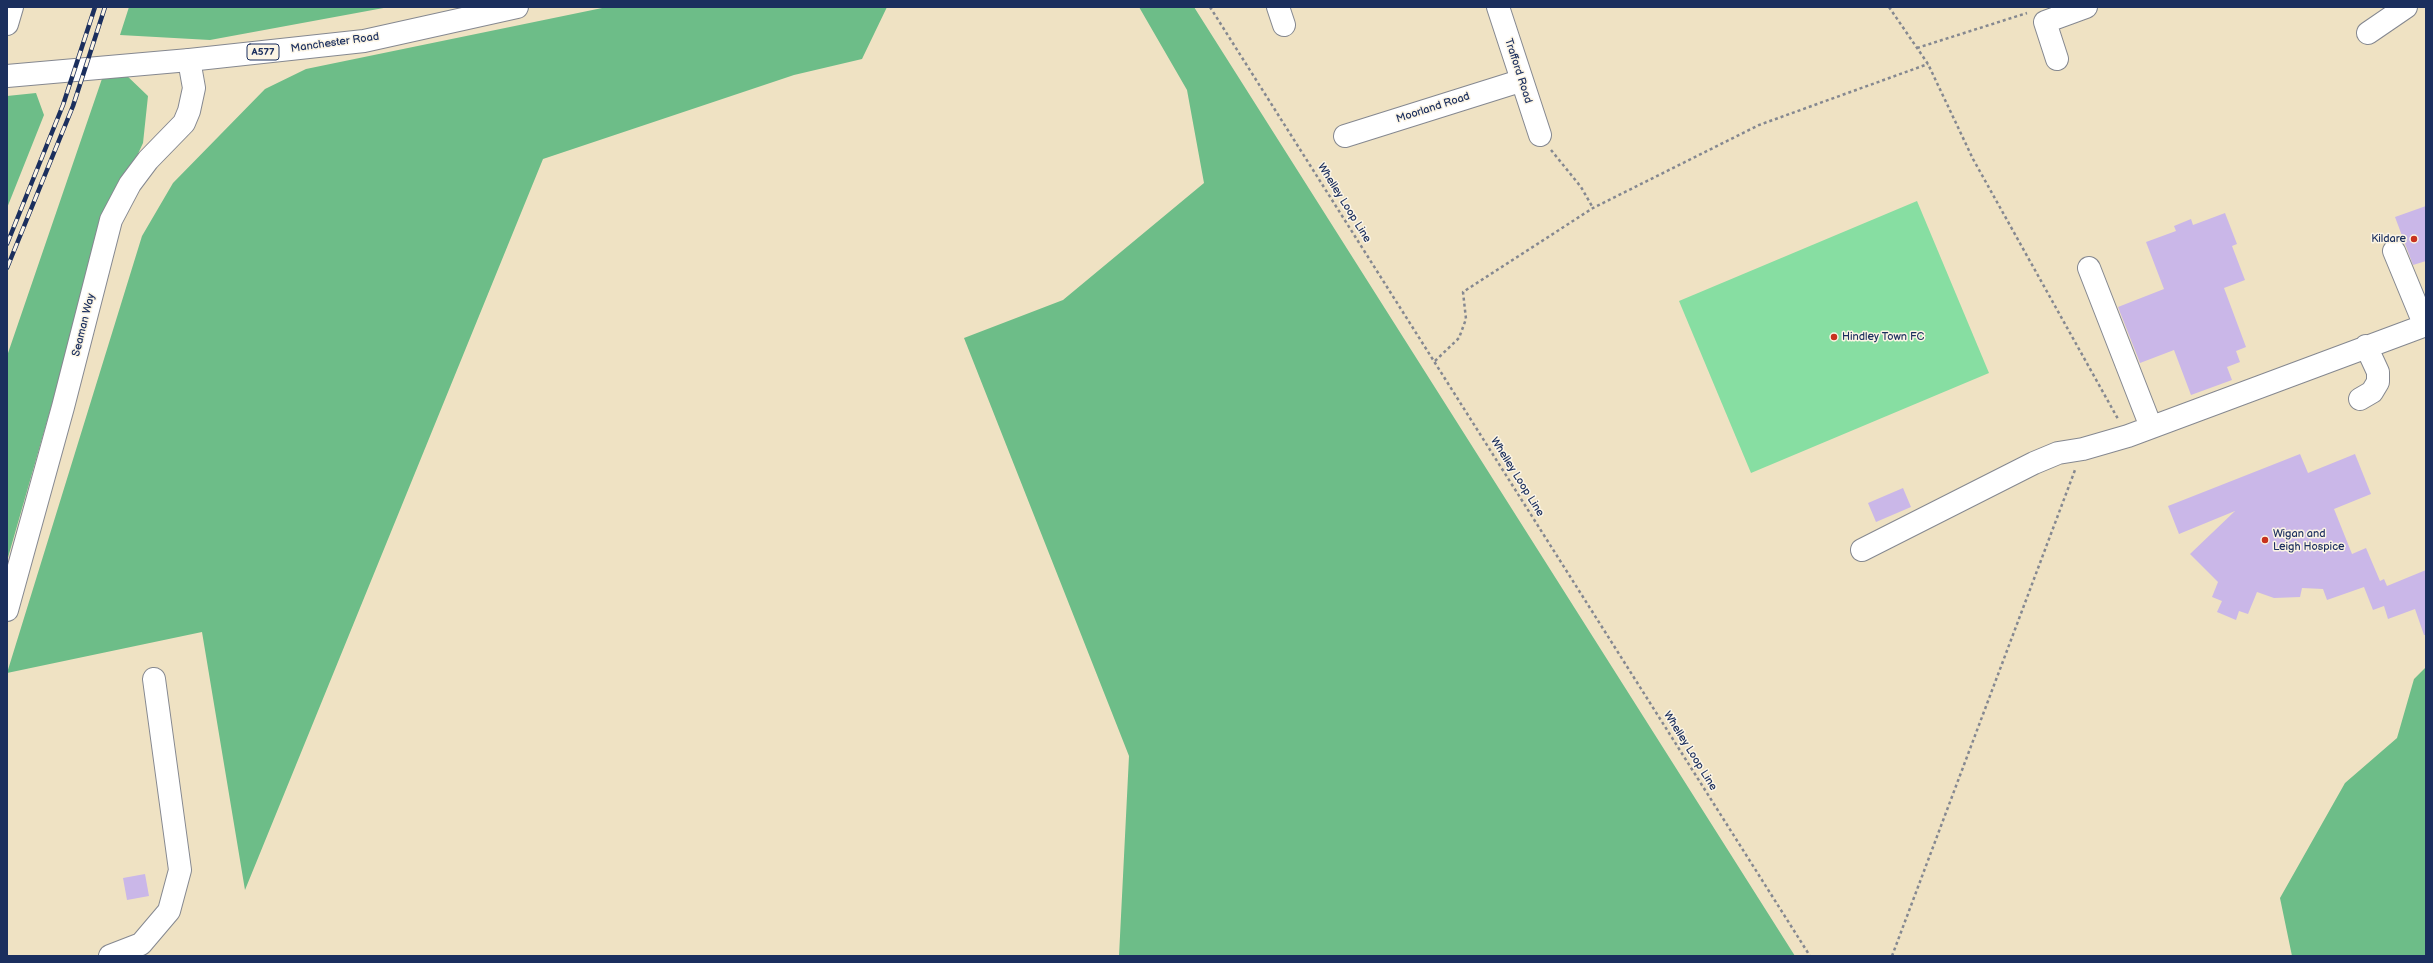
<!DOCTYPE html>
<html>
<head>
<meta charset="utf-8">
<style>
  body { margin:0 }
  #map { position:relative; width:2433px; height:963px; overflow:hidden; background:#efe2c3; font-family:"Balsamiq Sans",sans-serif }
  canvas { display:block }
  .frame { position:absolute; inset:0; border:8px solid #1b2f5e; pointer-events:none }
</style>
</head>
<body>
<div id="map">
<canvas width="2433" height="963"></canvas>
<div class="frame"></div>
</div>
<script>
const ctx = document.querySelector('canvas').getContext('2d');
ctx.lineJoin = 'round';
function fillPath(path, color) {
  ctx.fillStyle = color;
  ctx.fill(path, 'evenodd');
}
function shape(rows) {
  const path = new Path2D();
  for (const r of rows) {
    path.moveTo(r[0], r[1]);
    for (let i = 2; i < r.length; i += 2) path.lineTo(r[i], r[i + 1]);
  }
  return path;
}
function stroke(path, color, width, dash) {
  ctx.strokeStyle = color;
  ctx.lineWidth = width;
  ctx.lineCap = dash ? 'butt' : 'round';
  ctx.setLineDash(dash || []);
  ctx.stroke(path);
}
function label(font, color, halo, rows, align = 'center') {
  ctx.font = font + ' "Balsamiq Sans",sans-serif';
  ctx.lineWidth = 3;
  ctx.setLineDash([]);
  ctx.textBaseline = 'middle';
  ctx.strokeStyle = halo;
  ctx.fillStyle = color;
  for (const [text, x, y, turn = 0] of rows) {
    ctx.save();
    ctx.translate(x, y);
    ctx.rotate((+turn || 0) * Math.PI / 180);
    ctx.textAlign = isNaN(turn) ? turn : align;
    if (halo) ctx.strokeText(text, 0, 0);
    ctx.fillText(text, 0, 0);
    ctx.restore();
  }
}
const green = shape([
  [1917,201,1989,373,1751,473,1679,301]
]);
const forest = shape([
  [129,7,389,7,210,40,120,35],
  [607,7,887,7,862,59,794,75,543,159,245,890,202,632,7,673,142,236,173,183,265,89,306,69],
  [1139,7,1194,7,1795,956,1119,956,1129,756,964,338,1063,300,1204,183,1187,90],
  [105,70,124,73,148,96,143,143,100,236,7,561,7,356],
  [36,93,44,115,7,208,7,96],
  [2426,667,2426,956,2292,956,2280,898,2345,783,2397,738,2414,679]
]);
const building = shape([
  [2426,206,2426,261,2413,265,2395,217],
  [2225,213,2237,244,2232,246,2245,280,2224,288,2246,347,2236,351,2240,362,2227,367,2232,380,2191,395,2174,350,2140,363,2118,307,2164,289,2146,242,2176,231,2174,226,2191,219,2193,225],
  [2300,454,2308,473,2355,454,2371,494,2334,509,2352,554,2366,548,2380,581,2384,579,2387,586,2426,570,2426,635,2424,635,2415,609,2388,619,2384,606,2373,610,2364,587,2327,600,2323,589,2302,588,2300,597,2274,598,2257,592,2248,614,2239,611,2236,620,2217,612,2222,601,2212,597,2218,582,2190,554,2235,511,2179,534,2168,506],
  [1903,488,1911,507,1876,522,1868,503],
  [145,874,149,896,127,900,123,878]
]);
const path = shape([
  [1210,7,1810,956],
  [1889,7,1928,64,1973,159,2118,419],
  [1917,48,2027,13],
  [1551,150,1581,187,1593,208],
  [1435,361,1459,338,1466,319,1463,292,1593,208,1759,125,1928,64],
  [1892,956,2075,470]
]);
const minor = shape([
  [1278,7,1284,25],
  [1498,7,1540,135],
  [7,24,12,7],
  [2368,33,2406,7],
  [2057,59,2045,22,2086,7],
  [1345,136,1520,81],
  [2394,251,2425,326],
  [2089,268,2151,427],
  [2360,399,2372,392,2378,382,2378,372,2366,346],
  [1862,550,2034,463,2058,453,2083,449,2128,436,2426,325],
  [7,610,63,407,111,220,130,184,148,160,184,123,189,111,194,88,189,60],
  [110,956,141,944,169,911,180,870,154,679]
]);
const highway = shape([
  [7,76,189,60,364,41,517,7]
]);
const rail = shape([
  [7,244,63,105,95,7],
  [7,268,73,106,105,7]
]);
const markers = [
  [2414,239,4,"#c8321e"],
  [1834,337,4,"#c8321e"],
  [2265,540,4,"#c8321e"]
];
const shields = [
  [263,52,32]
];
const shieldNames = [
  ["A577",263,52]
];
const streetNames = [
  ["Manchester Road",335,43,-8],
  ["Trafford Road",1518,71,72],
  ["Moorland Road",1433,108,-18],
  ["Whelley Loop Line",1344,203,58],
  ["Seaman Way",84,325,-76],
  ["Whelley Loop Line",1517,477,58],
  ["Whelley Loop Line",1690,751,58]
];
const poiNames = [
  ["Kildare",2406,239,"right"],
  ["Hindley Town FC",1842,337],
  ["Wigan and",2273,534],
  ["Leigh Hospice",2273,547]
];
fillPath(green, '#87dea2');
fillPath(forest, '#6dbd88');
fillPath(building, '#cab7e8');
stroke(minor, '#858890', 24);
stroke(highway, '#858890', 24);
stroke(path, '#858890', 2.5, [3, 3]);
stroke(minor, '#fff', 22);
stroke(highway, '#fff', 22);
stroke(rail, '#1b2f5e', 4.5);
stroke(rail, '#fcf5e5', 3, [9]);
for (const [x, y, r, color] of markers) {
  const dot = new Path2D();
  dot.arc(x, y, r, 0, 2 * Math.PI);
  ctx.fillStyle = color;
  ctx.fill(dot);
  stroke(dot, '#fcf5e5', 1.5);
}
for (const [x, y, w] of shields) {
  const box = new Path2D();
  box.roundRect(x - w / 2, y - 8, w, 16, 3);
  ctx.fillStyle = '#fcf5e5';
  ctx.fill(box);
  stroke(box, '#1b2f5e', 1);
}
label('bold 10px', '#1b2f5e', null, shieldNames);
label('11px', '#1b2f5e', '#fcf5e5', streetNames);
label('11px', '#1b2f5e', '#fcf5e5', poiNames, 'left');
</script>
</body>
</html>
